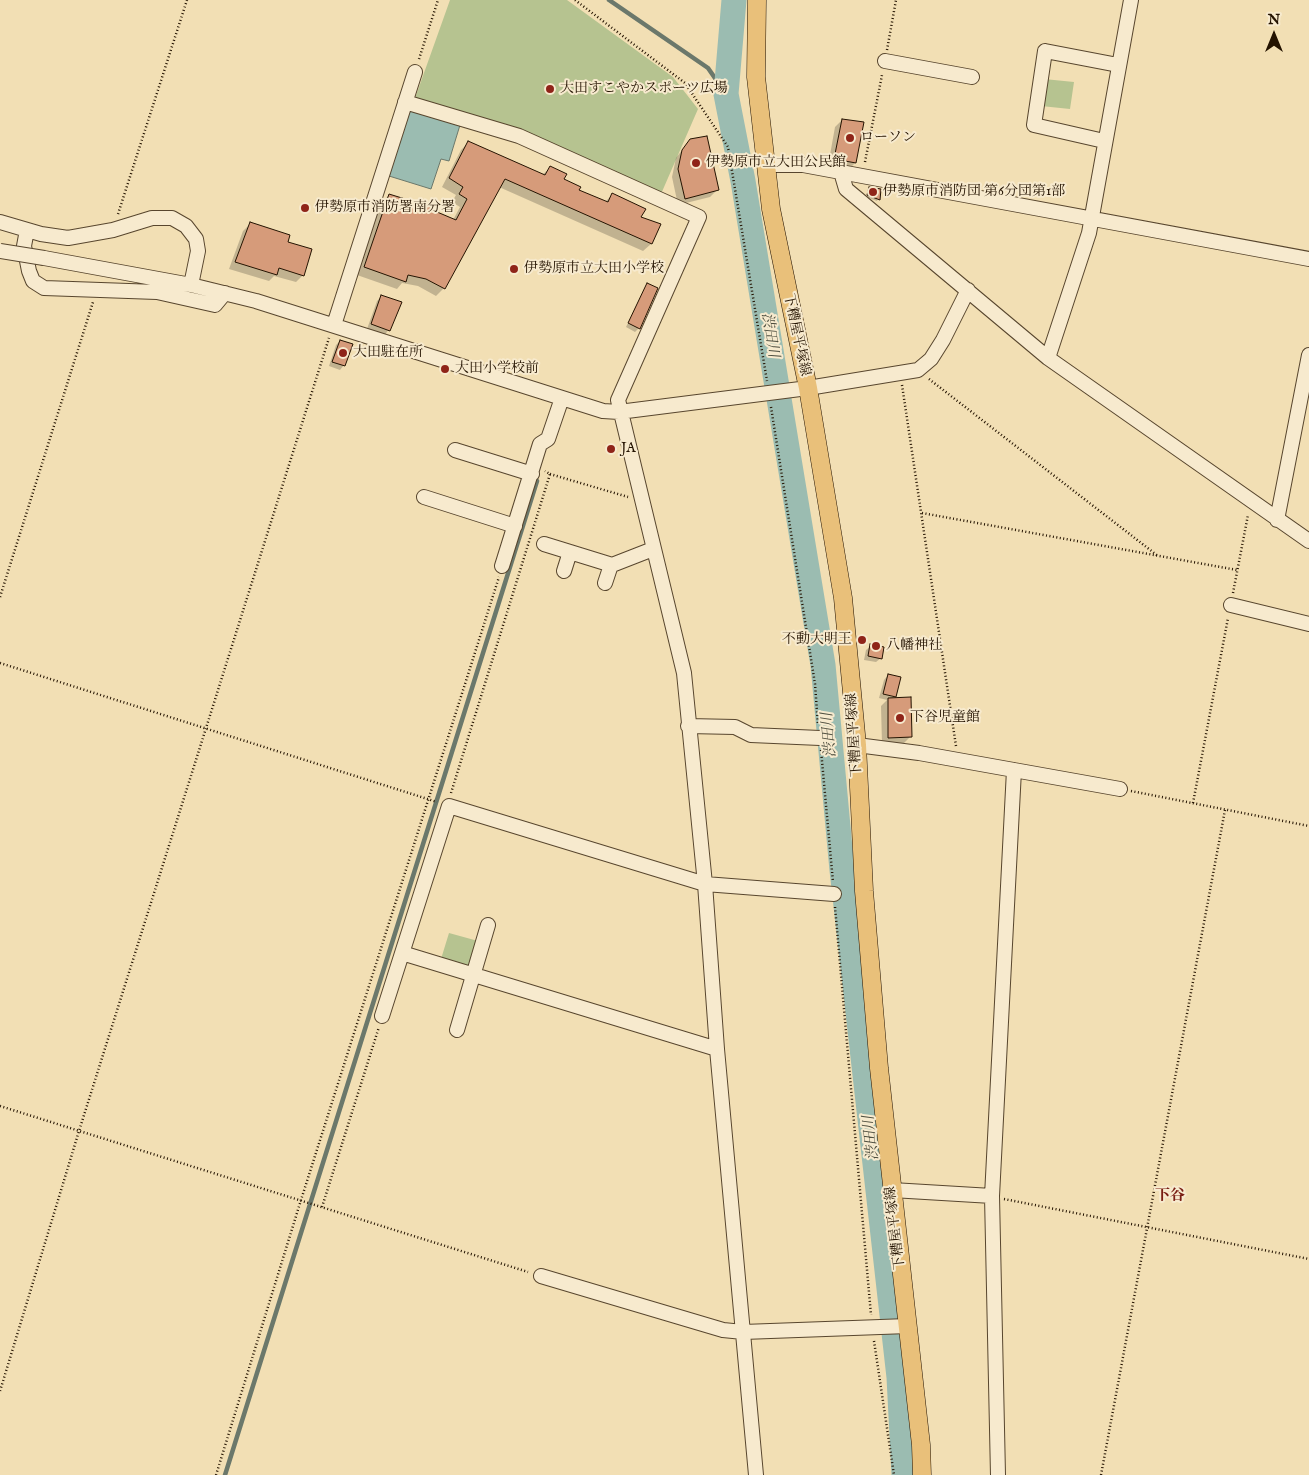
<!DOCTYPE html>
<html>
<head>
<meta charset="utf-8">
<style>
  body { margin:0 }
  #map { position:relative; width:1309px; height:1475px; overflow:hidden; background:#f2dfb4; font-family:"IM FELL English",serif }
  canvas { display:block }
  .north { position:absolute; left:1249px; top:10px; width:50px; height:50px; -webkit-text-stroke:4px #f7eace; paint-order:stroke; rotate:0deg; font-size:14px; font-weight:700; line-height:20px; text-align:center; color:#241301 }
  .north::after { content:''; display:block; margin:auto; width:18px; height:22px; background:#241301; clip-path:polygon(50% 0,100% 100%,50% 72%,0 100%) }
</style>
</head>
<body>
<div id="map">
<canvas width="1309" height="1475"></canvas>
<div class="north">N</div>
</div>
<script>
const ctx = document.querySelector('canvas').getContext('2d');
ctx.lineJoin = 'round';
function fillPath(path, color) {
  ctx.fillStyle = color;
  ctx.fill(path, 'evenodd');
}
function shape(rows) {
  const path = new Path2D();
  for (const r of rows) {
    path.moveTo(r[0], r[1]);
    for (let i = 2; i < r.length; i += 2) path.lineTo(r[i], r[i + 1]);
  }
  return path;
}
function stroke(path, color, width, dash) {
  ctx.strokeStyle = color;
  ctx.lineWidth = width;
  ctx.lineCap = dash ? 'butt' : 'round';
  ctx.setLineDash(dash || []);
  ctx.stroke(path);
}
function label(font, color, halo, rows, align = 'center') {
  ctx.font = font + ' "IM FELL English","Noto Serif JP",serif';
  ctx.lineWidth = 4;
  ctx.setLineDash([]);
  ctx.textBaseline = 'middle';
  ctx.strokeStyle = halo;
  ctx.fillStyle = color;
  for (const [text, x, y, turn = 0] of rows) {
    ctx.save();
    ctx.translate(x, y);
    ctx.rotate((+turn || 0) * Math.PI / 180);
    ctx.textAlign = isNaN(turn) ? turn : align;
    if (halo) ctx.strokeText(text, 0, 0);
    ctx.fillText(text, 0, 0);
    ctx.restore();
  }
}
const green = shape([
  [450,0,567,0,673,77,698,109,661,194,534,135,414,101],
  [1044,79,1074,82,1070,109,1041,106],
  [449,933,478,941,470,968,441,959]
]);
const water = shape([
  [409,110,460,125,449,161,441,159,431,189,389,176,409,110]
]);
const shadow = shape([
  [842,120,855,163,848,170,828,166,835,127],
  [690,140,717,190,710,197,678,205,672,177,676,158],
  [469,142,542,175,550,168,578,191,605,202,613,194,640,217,659,225,651,244,643,251,499,187,444,288,436,296,418,286,402,283,397,289,357,275,381,203,389,195,453,220,460,207,452,202,456,195,442,187,461,150],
  [870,188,880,190,877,201,866,197],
  [250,224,287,242,303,275,296,282,274,276,269,281,229,269,243,231],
  [647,284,639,328,635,332,626,327],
  [381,297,401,303,396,317,385,335,367,329,377,301],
  [340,341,344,365,340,370,329,366,336,345],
  [871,646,881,658,876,662,864,660,866,650],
  [888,675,895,696,892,699,910,737,903,744,882,744,881,706,887,700,879,698,884,680]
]);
const stream = shape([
  [609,0,708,68,726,94],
  [225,1475,537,481]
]);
const river = shape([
  [734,0,726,94,743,181,823,665,842,870,899,1377,904,1475]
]);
const building = shape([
  [842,119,864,122,856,163,834,159,842,119],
  [707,136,719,190,685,199,678,169,682,150,690,139,707,136],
  [468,141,545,175,550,166,567,174,564,179,581,187,579,190,608,202,612,193,646,209,641,217,661,224,652,244,505,179,445,289,426,279,408,275,406,282,364,267,389,194,431,207,430,209,456,220,467,199,459,194,463,187,449,178,468,141],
  [869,187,881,189,880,200,867,195,869,187],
  [250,222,290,235,288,242,312,249,304,276,279,268,277,275,235,262,250,222],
  [647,283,658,288,640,329,628,323,647,283],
  [381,295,402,302,390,331,371,324,381,295],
  [340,340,353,344,345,366,332,362,340,340],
  [870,644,884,647,882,659,868,656,870,644],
  [888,674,901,677,896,697,883,694,888,674],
  [911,697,912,737,888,738,888,698,911,697]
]);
const path = shape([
  [575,0,685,83,728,147,767,381],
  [887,50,896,0],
  [419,59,438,0],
  [865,162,882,75],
  [118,214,187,0],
  [929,379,1158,556],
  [902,385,956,746],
  [771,407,815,684,818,725],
  [550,474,628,497],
  [922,513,1237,570],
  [1233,593,1248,515],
  [0,597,93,302],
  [0,663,437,802],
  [821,750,833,882],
  [1131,791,1309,826],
  [451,793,550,474,545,471],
  [1193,803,1228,618],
  [835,907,871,1315],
  [0,1106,528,1272],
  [1004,1199,1309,1259],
  [322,1207,379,1027],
  [874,1341,894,1475],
  [0,1391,79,1131,329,338],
  [216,1475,301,1200,499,577],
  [1101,1475,1225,810]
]);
const minor = shape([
  [885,61,972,77],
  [405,102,519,136,699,217,618,400,684,673,705,884,717,1049,756,1475],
  [1104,141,1034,125,1045,51,1118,65],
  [766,165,803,165,1309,259],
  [841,172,846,189,1048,358,1309,541],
  [0,222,41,234,68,238,113,230,152,218,172,218,186,226,196,239,198,251,191,285],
  [27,230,24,246,29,271,33,281,44,288,157,292,215,305,225,293],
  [44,258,191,285,256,301,603,411,619,412,808,388,918,370,931,359,943,340,968,290],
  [334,325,415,72],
  [1048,358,1089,233,1131,0],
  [455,450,532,474],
  [424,497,515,526],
  [1277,520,1309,355],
  [544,544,612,565,653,549],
  [502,566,540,444,548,439,562,398],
  [564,571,570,552],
  [605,583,611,565],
  [1231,605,1309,624],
  [688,726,735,727,751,735,820,738],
  [857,745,919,753,1120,789],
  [402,953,717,1049],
  [382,1016,449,806,705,884,834,894],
  [457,1030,488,925],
  [892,1190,992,1196],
  [541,1276,723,1330,743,1332,908,1326],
  [998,1475,992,1196,1014,770]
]);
const major = shape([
  [757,0,756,77,771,209,808,388,843,598,857,745,864,891,879,1068,921,1445,922,1475]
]);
const minorBridge = shape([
  [0,251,44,258]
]);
const markers = [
  [550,89,5,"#8f2418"],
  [850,138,5,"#8f2418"],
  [696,163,5,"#8f2418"],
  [873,192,5,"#8f2418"],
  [305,208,5,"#8f2418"],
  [514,269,5,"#8f2418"],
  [343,353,5,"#8f2418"],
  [445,369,5,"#8f2418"],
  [611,449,5,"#8f2418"],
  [862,640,5,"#8f2418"],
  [876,646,5,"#8f2418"],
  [900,718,5,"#8f2418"]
];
const poiNames = [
  ["大田すこやかスポーツ広場",560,89],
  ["ローソン",860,138],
  ["伊勢原市立大田公民館",706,163],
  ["伊勢原市消防団 第6分団第1部",883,192],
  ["伊勢原市消防署南分署",315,208],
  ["伊勢原市立大田小学校",524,269],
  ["大田駐在所",353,353],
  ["大田小学校前",455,369],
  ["JA",621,449],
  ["不動大明王",852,640,"right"],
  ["八幡神社",886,646],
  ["下谷児童館",910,718]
];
const streetNames = [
  ["下糟屋平塚線",796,335,78],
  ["下糟屋平塚線",855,735,-94],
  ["下糟屋平塚線",896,1228,-97]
];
const waterNames = [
  ["渋田川",769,335,81],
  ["渋田川",830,735,-95],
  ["渋田川",872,1138,-96]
];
const neighbourhoodNames = [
  ["下谷",1170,1197]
];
fillPath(green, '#b6c390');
fillPath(water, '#9bbcb1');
stroke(water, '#6b786b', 1);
fillPath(shadow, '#0003');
stroke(stream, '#6b786b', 4.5);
stroke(river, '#9bbcb1', 25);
fillPath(building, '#d69b7a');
stroke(building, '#241301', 1);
stroke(minor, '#58462e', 16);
stroke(major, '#241301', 19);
stroke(path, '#241301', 2.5, [1, 2.5]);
stroke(minor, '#f7eace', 14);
stroke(major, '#e9c07a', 18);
stroke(minorBridge, '#58462e', 16, []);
stroke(minorBridge, '#f7eace', 14);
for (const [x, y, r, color] of markers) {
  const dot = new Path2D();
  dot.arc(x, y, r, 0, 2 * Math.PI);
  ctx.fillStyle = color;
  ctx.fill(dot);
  stroke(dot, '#f7eace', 2);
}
label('14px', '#241301', '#f7eace', poiNames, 'left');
label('14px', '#241301', '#f7eace', streetNames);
label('italic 15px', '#4e4e3f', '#f7eace', waterNames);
label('bold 15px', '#7a1f14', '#f7eace', neighbourhoodNames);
</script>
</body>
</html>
